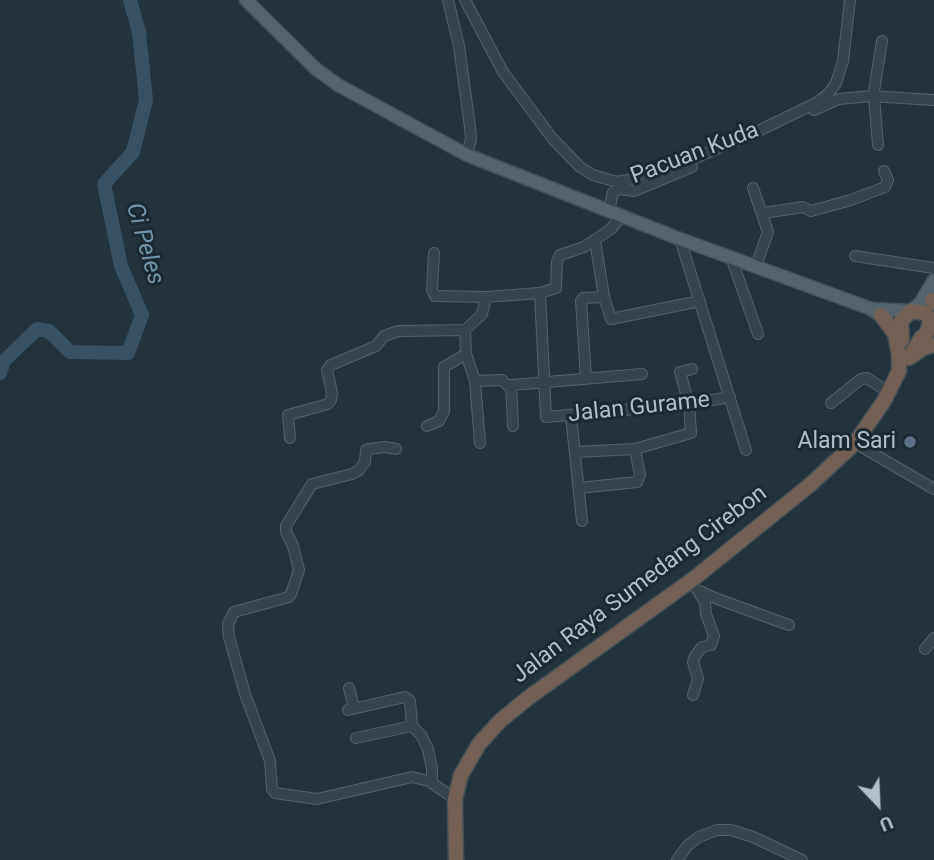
<!DOCTYPE html>
<html>
<head>
<meta charset="utf-8">
<style>
  body { margin:0 }
  #map { position:relative; width:934px; height:860px; overflow:hidden; background:#23333c; font-family:Roboto,sans-serif }
  canvas { display:block }
  .north { position:absolute; left:843px; top:769px; width:70px; height:70px; -webkit-text-stroke:5px #1c2931; paint-order:stroke; rotate:157deg; font-size:19px; font-weight:700; line-height:28px; text-align:center; color:#b3bfc7 }
  .north::after { content:''; display:block; margin:auto; width:24px; height:32px; background:#b3bfc7; clip-path:polygon(50% 0,100% 100%,50% 72%,0 100%) }
</style>
</head>
<body>
<div id="map">
<canvas width="934" height="860"></canvas>
<div class="north">U</div>
</div>
<script>
const ctx = document.querySelector('canvas').getContext('2d');
ctx.lineJoin = 'round';
function shape(rows) {
  const path = new Path2D();
  for (const r of rows) {
    path.moveTo(r[0], r[1]);
    for (let i = 2; i < r.length; i += 2) path.lineTo(r[i], r[i + 1]);
  }
  return path;
}
function stroke(path, color, width, dash) {
  ctx.strokeStyle = color;
  ctx.lineWidth = width;
  ctx.lineCap = dash ? 'butt' : 'round';
  ctx.setLineDash(dash || []);
  ctx.stroke(path);
}
function label(font, color, halo, rows, align = 'center') {
  ctx.font = font + ' Roboto,sans-serif';
  ctx.lineWidth = 6;
  ctx.setLineDash([]);
  ctx.textBaseline = 'middle';
  ctx.strokeStyle = halo;
  ctx.fillStyle = color;
  for (const [text, x, y, turn = 0] of rows) {
    ctx.save();
    ctx.translate(x, y);
    ctx.rotate((+turn || 0) * Math.PI / 180);
    ctx.textAlign = isNaN(turn) ? turn : align;
    if (halo) ctx.strokeText(text, 0, 0);
    ctx.fillText(text, 0, 0);
    ctx.restore();
  }
}
const river = shape([
  [0,373,4,361,37,329,49,331,70,352,128,353,142,315,121,266,104,184,133,152,146,100,139,32,130,0]
]);
const minor = shape([
  [448,0,459,46,470,127,471,139,467,155],
  [465,0,503,72,552,138,580,167,593,175,617,182,655,175,752,134,818,102,829,93,836,83,843,61,850,0],
  [873,97,882,41],
  [874,97,878,145],
  [814,110,839,99,871,96,934,100],
  [753,188,768,232,756,266],
  [609,211,613,192,621,189,634,191,692,167],
  [763,213,803,207,811,211,851,200,885,187,888,180,884,171],
  [680,239,746,450],
  [595,240,604,297,611,319,700,301],
  [434,253,432,290,435,296,486,297],
  [855,256,934,268],
  [731,257,758,334],
  [540,293,546,417,689,404,730,397],
  [586,378,581,301,583,298,604,297],
  [475,381,466,354,465,330,482,314,486,297,540,293,556,288,557,262,560,255,584,247,611,229,621,216],
  [511,385,513,426],
  [831,403,861,379,867,378,888,392],
  [571,416,582,521],
  [427,426,439,421,444,411,444,367,466,354],
  [290,438,288,415,328,404,331,400,332,393,327,370,331,365,376,346,384,336,398,331,465,330],
  [480,443,475,381,502,380,507,385,512,385,642,374],
  [855,443,934,489],
  [396,449,385,447,369,449,366,450,365,462,359,470,352,474,312,484,286,526,286,532,293,546,299,570,291,594,289,597,234,612,228,624,229,637,245,694,270,761,272,789,275,793,317,799,412,777,429,781,455,799],
  [575,452,635,449,691,433,689,404,680,372,692,369],
  [579,488,637,482,640,475,635,449],
  [697,590,720,600,789,625],
  [925,649,934,638],
  [349,688,354,708],
  [693,695,698,679,693,662,695,656,702,647,711,645,714,636,706,614,705,602,698,591],
  [348,710,405,697,410,701,412,726],
  [356,738,412,726,421,735,428,749,432,769,432,783],
  [677,860,688,845,699,837,717,830,731,830,753,837,802,860]
]);
const major = shape([
  [246,0,316,69,338,85,467,155,680,239,869,308,887,319],
  [873,309,911,311,921,302,934,280]
]);
const highway = shape([
  [932,300,934,303],
  [902,340,901,321,911,311,925,313,934,323],
  [911,357,923,348,934,345],
  [909,358,921,338,927,333,930,321],
  [456,860,455,799,461,775,479,744,500,721,528,698,692,580,811,484,855,443,884,401,899,371,899,355,895,334,881,315]
]);
const markers = [
  [910,442,7,"#5c6f8a"]
];
const streetNames = [
  ["Pacuan Kuda",695,154,-21],
  ["Jalan Gurame",639,408,-6],
  ["Jalan Raya Sumedang Cirebon",640,585,-37]
];
const poiNames = [
  ["Alam Sari",896,442]
];
const waterNames = [
  ["Ci Peles",144,244,74]
];
stroke(river, '#375262', 14);
stroke(minor, '#55626a', 12);
stroke(major, '#435058', 15);
stroke(highway, '#424f57', 17);
stroke(minor, '#37444c', 10);
stroke(major, '#55646c', 12);
stroke(highway, '#726054', 14);
for (const [x, y, r, color] of markers) {
  const dot = new Path2D();
  dot.arc(x, y, r, 0, 2 * Math.PI);
  ctx.fillStyle = color;
  ctx.fill(dot);
  stroke(dot, '#1c2931', 2.5);
}
label('23px', '#b3bfc7', '#1c2931', streetNames);
label('23px', '#b3bfc7', '#1c2931', poiNames, 'right');
label('italic 24px', '#7396aa', '#1c2931', waterNames);
</script>
</body>
</html>
